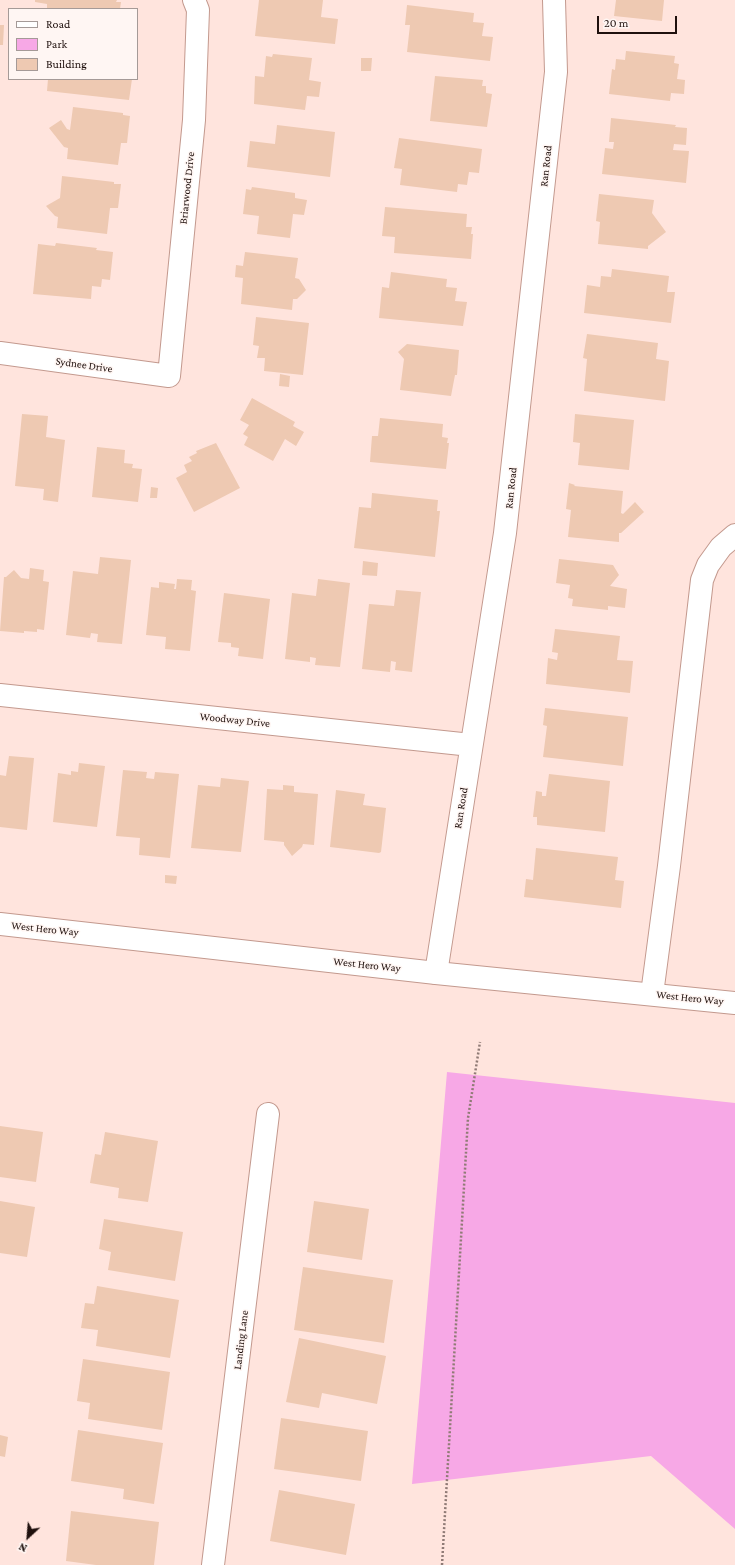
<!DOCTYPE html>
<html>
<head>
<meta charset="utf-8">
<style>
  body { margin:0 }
  #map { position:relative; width:735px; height:1565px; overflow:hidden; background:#ffe4dd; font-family:"Crimson Pro",serif }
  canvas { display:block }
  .legend { position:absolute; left:8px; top:8px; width:130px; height:72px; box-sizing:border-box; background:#fff6f3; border:1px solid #a59a97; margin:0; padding:5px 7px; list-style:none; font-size:12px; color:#1f100d }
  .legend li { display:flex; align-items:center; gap:8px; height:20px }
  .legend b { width:20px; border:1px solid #a59a97 }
  .north { position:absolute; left:8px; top:1517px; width:40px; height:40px; -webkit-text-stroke:3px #fff6f3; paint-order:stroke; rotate:206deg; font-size:11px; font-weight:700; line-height:16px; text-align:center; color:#1f100d }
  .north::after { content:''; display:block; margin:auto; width:14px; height:18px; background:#1f100d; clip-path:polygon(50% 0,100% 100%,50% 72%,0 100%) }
  .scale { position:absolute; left:597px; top:16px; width:80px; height:18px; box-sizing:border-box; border:2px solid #1f100d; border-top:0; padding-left:5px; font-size:12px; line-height:14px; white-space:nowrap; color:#1f100d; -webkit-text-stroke:3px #fff6f3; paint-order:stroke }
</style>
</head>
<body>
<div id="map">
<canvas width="735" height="1565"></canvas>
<ul class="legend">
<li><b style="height:5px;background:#fff"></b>Road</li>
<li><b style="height:11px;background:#f7a8e6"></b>Park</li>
<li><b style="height:11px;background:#eec9b2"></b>Building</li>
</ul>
<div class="north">N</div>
<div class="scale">20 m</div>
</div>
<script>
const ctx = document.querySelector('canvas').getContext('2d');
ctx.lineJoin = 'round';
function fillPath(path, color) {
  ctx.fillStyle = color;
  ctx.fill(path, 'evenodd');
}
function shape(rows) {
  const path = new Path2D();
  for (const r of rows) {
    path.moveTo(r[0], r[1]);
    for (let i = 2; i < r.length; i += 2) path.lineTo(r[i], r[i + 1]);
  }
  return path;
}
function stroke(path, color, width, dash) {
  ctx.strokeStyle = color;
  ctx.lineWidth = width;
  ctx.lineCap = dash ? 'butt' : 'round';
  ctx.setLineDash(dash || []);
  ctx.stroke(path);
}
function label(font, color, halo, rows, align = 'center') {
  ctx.font = font + ' "Crimson Pro",serif';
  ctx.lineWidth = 3;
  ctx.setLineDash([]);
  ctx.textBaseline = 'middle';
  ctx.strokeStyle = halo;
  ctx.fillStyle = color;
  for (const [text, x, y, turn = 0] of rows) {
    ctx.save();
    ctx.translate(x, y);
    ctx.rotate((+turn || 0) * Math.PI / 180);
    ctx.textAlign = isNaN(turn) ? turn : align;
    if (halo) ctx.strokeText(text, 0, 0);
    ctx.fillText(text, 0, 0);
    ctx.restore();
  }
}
const green = shape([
  [447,1072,735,1103,735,1529,651,1456,412,1484]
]);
const building = shape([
  [35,0,117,0,116,2,121,2,120,9,47,9,47,4,35,2],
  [259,0,323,0,321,17,338,19,335,44,255,36],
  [616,0,664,0,662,21,614,16],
  [407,5,474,13,473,22,484,23,482,36,493,37,490,61,407,52,410,25,405,25],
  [0,25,4,25,3,45,0,45],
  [626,51,675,56,674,63,679,64,677,79,685,80,684,94,671,93,670,101,609,94,612,69,615,70,616,59,625,60],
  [273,54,312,58,309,80,321,82,319,97,307,96,305,110,254,104,255,76,264,77,266,56,272,57],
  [361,58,372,58,371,71,361,71],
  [435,76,483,80,482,86,486,86,486,93,492,94,487,127,430,121],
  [48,79,132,79,129,100,47,91],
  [73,107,123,113,123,115,130,116,127,143,121,143,118,165,67,159,68,148,64,147,49,128,61,120,67,129,70,130],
  [611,118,676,125,675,127,687,128,686,145,674,144,673,150,689,151,686,183,602,174,605,148,613,149,614,142,609,142],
  [277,125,335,132,330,177,247,167,250,141,275,144],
  [399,138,482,149,479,173,469,172,467,185,458,184,457,192,400,185,402,169,394,168],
  [62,176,114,182,114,184,121,184,118,208,110,208,107,234,57,228,58,217,55,216,46,206,60,198],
  [252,187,295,193,295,198,307,200,304,215,293,214,290,238,257,234,259,216,243,214,246,189,251,190],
  [599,194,654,200,652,213,666,232,648,246,648,249,598,244,600,222,596,221],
  [385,207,467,214,466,227,472,227,471,234,473,234,471,259,394,253,395,237,382,236],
  [56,243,97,248,96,250,113,252,110,280,102,279,101,287,92,286,91,299,33,294,38,244,55,246],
  [245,252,298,258,295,278,299,279,306,290,297,299,293,299,292,310,241,304,243,278,235,277,236,265,243,266],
  [612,269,669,276,667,292,675,292,671,323,584,313,587,285,600,287,601,276,611,277],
  [391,272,447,279,446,287,457,288,455,301,467,302,463,326,379,318,382,287,389,288],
  [256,317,309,323,303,375,264,371,265,358,257,358,259,346,253,345],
  [587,334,658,343,656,359,669,361,665,401,584,391,587,359,583,358],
  [407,344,459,350,457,375,455,375,451,396,400,390,404,359,398,352],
  [280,374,290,376,289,387,279,386],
  [252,398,295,422,293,426,304,432,296,446,285,439,273,461,244,445,248,437,243,434,249,425,240,420],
  [22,414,48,416,46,437,65,440,58,502,43,500,44,489,15,486],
  [575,414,634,420,629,470,578,465,580,443,573,442],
  [380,418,443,424,442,437,448,438,447,443,449,443,446,469,370,462,372,436,378,436],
  [216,443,240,488,194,512,176,478,187,472,184,465,192,461,189,457,197,453,196,451],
  [97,447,125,450,124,463,133,464,132,468,142,469,138,502,92,497],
  [569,483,575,485,574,486,623,491,621,513,623,514,635,502,644,512,621,533,619,533,619,542,568,537,571,510,566,509],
  [151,487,158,488,157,498,150,498],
  [372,493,438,500,437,511,440,511,435,557,354,548,359,507,371,508],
  [100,557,131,560,122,644,97,642,98,634,91,633,90,638,66,635,73,571,98,574],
  [559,559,613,565,619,575,610,586,627,589,625,608,608,606,608,610,572,606,573,599,568,598,570,585,556,583],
  [363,561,378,563,377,576,362,575],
  [30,568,44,570,43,581,49,582,44,630,37,629,37,632,24,631,24,633,0,631,4,577,6,577,14,570,21,578,29,579],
  [177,579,192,580,191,590,196,591,190,651,165,649,166,637,146,635,151,587,159,588,159,582,175,584,174,589,176,589],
  [318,579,350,583,340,667,315,665,316,658,310,657,310,662,285,659,292,593,316,596],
  [396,590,421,592,412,672,395,670,396,662,391,661,390,672,362,669,369,604,394,606],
  [224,593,270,599,263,659,238,656,239,648,231,647,231,643,218,642],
  [555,629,620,636,617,660,633,661,630,693,546,684,548,658,557,660,558,653,552,652],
  [545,708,628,717,623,766,543,757,547,726,543,725],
  [9,756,34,758,27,830,0,827,0,775,6,776],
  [79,763,105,766,97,827,53,822,58,773,71,775,71,771,78,772],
  [123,770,147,772,146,778,154,779,155,772,179,774,170,858,139,855,140,838,116,836],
  [549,774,610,781,605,832,537,825,537,817,533,817,536,791,542,792,542,796,546,796],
  [221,778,249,781,241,852,191,848,198,785,220,787],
  [283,785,294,786,294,792,318,794,314,845,303,844,302,847,292,856,284,845,284,842,264,840,267,789,283,790],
  [336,790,365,794,363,805,386,808,381,852,379,853,330,847],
  [536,848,618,857,615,880,624,881,621,908,524,897,526,879,533,880],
  [165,875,177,876,176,884,165,883],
  [0,1126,43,1132,36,1182,0,1177],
  [105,1132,158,1141,148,1202,118,1198,119,1188,90,1183,95,1154,101,1155],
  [0,1201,35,1207,27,1257,0,1253],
  [314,1201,369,1209,362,1260,307,1252],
  [104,1219,183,1232,175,1281,108,1270,111,1252,99,1249],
  [303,1267,393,1280,384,1343,294,1330],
  [97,1286,179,1300,170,1358,96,1346,98,1330,81,1328,85,1303,94,1304],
  [299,1338,386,1356,377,1404,322,1393,319,1408,286,1402],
  [83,1359,170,1372,162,1430,88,1419,90,1403,77,1401],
  [281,1418,368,1431,361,1481,274,1469],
  [78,1430,163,1443,154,1504,123,1499,124,1489,71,1481],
  [0,1435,8,1437,5,1457,0,1456],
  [279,1490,355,1504,346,1555,270,1541],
  [71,1511,159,1522,154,1565,96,1565,66,1561]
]);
const path = shape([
  [442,1565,468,1118,480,1042]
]);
const minor = shape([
  [0,353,169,376,194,120,198,10,194,0],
  [0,695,471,745],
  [436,973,505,533,556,72,554,0],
  [652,994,669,866,702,580,708,565,721,547,735,535],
  [213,1565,268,1114]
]);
const major = shape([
  [0,924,436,973,735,1003]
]);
const streetNames = [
  ["Ran Road",546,166,-84],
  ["Briarwood Drive",187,188,-84],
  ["Sydnee Drive",84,365,8],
  ["Ran Road",511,488,-84],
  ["Woodway Drive",235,720,6],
  ["Ran Road",461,808,-81],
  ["West Hero Way",45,929,6],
  ["West Hero Way",367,965,6],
  ["West Hero Way",690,998,6],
  ["Landing Lane",241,1340,-83]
];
fillPath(green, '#f7a8e6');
fillPath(building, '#eec9b2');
stroke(minor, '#c3998e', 24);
stroke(major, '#c3998e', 24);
stroke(path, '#907b76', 2.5, [2, 2]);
stroke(minor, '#fff', 22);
stroke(major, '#fff', 22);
label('11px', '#1f100d', '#fff6f3', streetNames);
</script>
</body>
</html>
